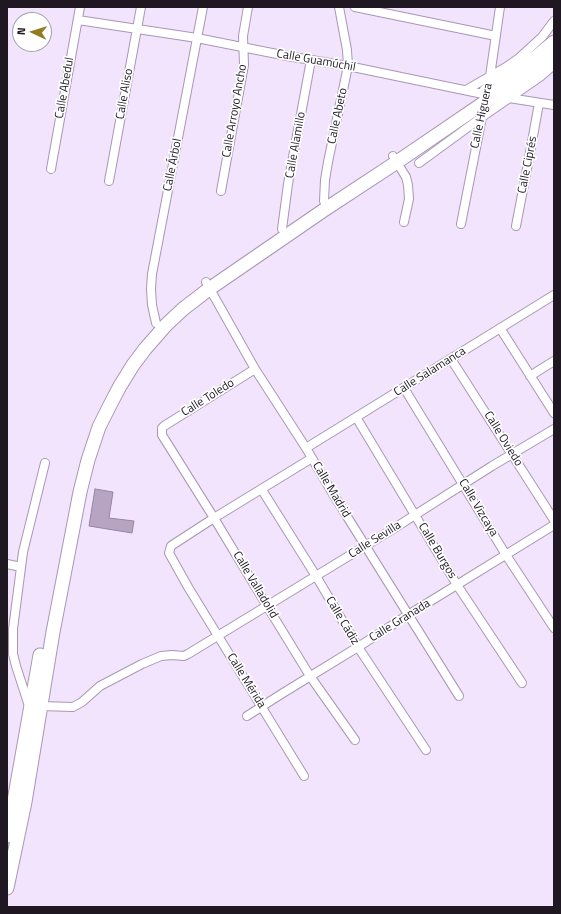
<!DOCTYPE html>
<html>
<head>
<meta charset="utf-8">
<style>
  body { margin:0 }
  #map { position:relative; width:561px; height:914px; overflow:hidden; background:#f3e4fd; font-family:"Titillium Web",sans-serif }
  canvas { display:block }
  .frame { position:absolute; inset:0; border:8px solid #1f1823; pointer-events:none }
  .north { position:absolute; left:12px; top:12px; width:40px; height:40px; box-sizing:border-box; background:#fff; border:1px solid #a5a3a7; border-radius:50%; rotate:274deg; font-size:11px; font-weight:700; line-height:16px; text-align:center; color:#1f1823 }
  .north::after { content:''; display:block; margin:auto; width:14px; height:18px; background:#927c23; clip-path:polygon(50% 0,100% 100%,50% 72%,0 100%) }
</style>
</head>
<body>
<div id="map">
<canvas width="561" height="914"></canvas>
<div class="frame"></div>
<div class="north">N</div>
</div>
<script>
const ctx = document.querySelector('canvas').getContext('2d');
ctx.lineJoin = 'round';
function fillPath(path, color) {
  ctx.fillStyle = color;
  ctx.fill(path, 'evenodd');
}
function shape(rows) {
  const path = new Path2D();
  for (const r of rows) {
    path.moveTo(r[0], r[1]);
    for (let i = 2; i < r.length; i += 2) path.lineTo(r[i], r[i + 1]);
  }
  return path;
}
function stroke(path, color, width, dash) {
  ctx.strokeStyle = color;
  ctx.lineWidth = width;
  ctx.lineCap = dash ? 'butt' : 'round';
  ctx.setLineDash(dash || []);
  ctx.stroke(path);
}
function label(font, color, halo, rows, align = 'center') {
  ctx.font = font + ' "Titillium Web",sans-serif';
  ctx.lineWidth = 3.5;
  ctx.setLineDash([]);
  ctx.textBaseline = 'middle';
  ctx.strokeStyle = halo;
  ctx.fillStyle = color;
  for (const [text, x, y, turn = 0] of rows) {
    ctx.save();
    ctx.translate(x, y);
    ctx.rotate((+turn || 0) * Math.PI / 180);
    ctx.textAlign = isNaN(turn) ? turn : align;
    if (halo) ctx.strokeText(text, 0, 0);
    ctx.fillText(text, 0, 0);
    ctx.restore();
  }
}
const building = shape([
  [95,489,113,492,109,518,134,521,132,533,89,526,95,489]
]);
const minor = shape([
  [355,7,496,36],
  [78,20,197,38,287,56,348,66,483,94,554,105],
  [466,90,506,67,519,58,542,37,554,21],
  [393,156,406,177,408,185,409,199,404,222],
  [419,163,482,117,540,77,554,65],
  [51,169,80,7],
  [109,181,141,7],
  [221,191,244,65,243,36,248,7],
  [324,201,325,180,328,162,348,66,347,50,339,7],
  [461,224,482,117,488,90,500,7],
  [516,226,530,153,539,103],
  [282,229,288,184,311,60],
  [206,282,255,369,306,448,333,494,459,696],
  [156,323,152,305,151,289,152,274,203,7],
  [500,328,554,413],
  [451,359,554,520],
  [255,369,164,426,162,428,162,435,214,518,267,606,310,676,355,740],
  [530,376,554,361],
  [404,388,506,555,554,628],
  [356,417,457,585,522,683],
  [306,448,554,295],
  [262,490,316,576,358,647,426,750],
  [7,564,21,567],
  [29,706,16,666,13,654,13,629,23,552,45,463],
  [40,706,73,707,82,702,100,686,142,664,161,656,172,655,184,656,188,654,393,529,492,466,554,429],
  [247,716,283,693,358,647,408,615,554,525],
  [304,776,188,587,169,553,171,546,177,542,214,518,312,458]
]);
const primary = shape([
  [486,91,536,57,554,42],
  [7,836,14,801,40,655],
  [7,888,25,802,53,632,80,492,88,460,99,427,110,405,120,386,133,365,145,349,166,325,183,309,209,289,324,210,397,162,485,102,521,80,541,66,554,53]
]);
const streetNames = [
  ["Calle Guamúchil",316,61,10],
  ["Calle Abedul",65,88,-80],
  ["Calle Aliso",125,94,-80],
  ["Calle Arroyo Ancho",235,111,-80],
  ["Calle Abeto",338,116,-78],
  ["Calle Higuera",482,116,-78],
  ["Calle Alamillo",296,145,-80],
  ["Calle Árbol",173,165,-79],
  ["Calle Ciprés",528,165,-79],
  ["Calle Salamanca",430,372,-32],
  ["Calle Toledo",208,398,-32],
  ["Calle Oviedo",503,439,58],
  ["Calle Madrid",331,490,59],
  ["Calle Vizcaya",478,508,59],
  ["Calle Sevilla",375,540,-32],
  ["Calle Burgos",437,551,59],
  ["Calle Valladolid",255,585,59],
  ["Calle Cádiz",342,621,59],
  ["Calle Granada",400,621,-32],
  ["Calle Mérida",246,681,58]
];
fillPath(building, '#b6a4c2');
stroke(building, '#9685a1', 1);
stroke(minor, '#a997b4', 10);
stroke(primary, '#a997b4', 15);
stroke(minor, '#fff', 8);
stroke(primary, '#fff', 13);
label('12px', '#1f1823', '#fff', streetNames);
</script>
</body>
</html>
